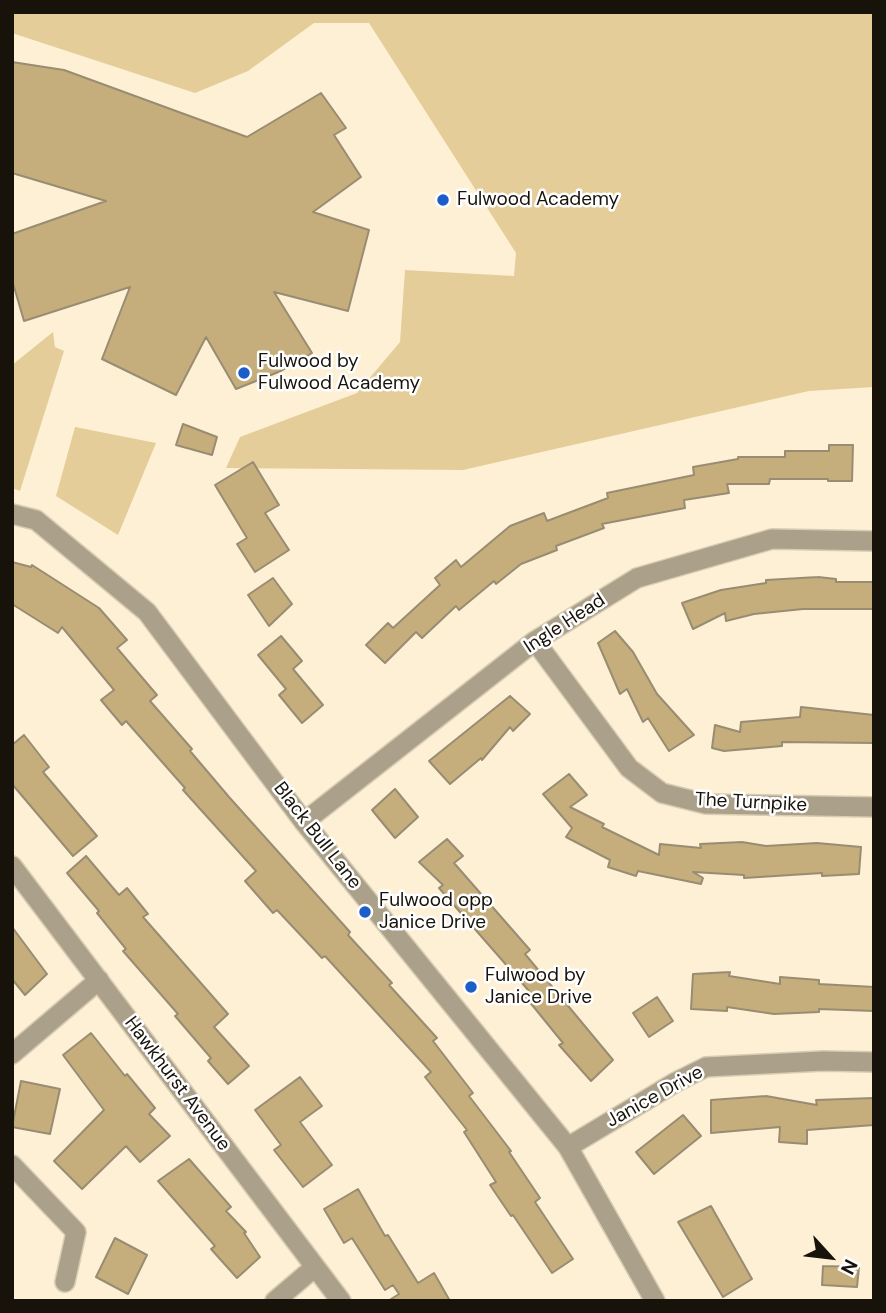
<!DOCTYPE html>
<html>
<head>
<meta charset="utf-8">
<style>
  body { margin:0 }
  #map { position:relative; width:886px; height:1313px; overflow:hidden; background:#fdf0d4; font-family:"DM Sans",sans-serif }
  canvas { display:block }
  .frame { position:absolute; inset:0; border:14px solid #18130a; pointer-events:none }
  .north { position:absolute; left:795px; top:1222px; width:70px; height:70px; -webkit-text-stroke:5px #fff; paint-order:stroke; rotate:117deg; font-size:19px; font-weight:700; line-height:28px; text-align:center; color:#18130a }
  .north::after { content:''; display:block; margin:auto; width:24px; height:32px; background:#18130a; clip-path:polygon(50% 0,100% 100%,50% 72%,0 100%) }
</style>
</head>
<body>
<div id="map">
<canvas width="886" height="1313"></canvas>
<div class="frame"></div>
<div class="north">N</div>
</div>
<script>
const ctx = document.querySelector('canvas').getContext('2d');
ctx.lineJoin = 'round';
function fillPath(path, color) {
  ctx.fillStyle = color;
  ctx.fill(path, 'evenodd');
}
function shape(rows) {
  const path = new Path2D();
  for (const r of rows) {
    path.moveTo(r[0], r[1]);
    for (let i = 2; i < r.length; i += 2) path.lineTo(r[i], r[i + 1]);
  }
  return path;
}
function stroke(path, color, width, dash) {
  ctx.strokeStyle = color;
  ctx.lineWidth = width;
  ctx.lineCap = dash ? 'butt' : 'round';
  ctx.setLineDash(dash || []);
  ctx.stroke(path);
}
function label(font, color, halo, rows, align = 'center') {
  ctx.font = font + ' "DM Sans",sans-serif';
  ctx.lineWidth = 5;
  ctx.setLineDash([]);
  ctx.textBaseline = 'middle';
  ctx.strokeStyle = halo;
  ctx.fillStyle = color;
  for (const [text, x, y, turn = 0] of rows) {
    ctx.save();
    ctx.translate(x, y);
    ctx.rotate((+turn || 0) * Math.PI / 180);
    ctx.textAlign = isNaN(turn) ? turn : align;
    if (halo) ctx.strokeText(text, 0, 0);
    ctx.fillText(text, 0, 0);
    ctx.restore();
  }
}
const green = shape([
  [12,12,874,12,874,387,809,391,463,470,226,468,240,437,357,393,400,342,405,270,514,276,516,253,369,23,314,23,248,71,195,93,12,33],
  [53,332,55,347,64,351,20,491,12,488,12,365],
  [75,427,156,443,118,535,56,496]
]);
const building = shape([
  [12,62,64,70,247,137,321,93,346,128,334,135,361,177,313,212,369,230,348,311,274,292,312,353,281,371,236,389,206,337,176,395,102,359,130,287,24,321,12,280,12,234,106,201,12,173,12,62],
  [183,424,217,437,212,455,176,445,183,424],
  [829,445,853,445,852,481,828,481,828,479,770,479,769,484,727,484,729,493,684,500,685,508,602,524,604,528,556,546,557,550,521,564,496,584,494,581,459,610,456,606,422,638,416,632,385,663,366,645,388,623,393,628,440,585,435,578,456,560,461,567,510,526,544,513,547,521,608,498,607,493,694,475,693,467,738,459,738,457,785,457,785,451,829,451,829,445],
  [253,462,279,505,265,513,289,550,255,572,237,544,247,538,215,485,253,462],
  [12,562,31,567,32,565,99,608,127,640,117,648,157,695,150,701,192,749,190,751,229,797,350,932,348,935,392,983,389,985,437,1038,433,1041,473,1093,469,1096,511,1151,509,1152,540,1198,535,1202,573,1259,552,1273,513,1215,511,1216,490,1185,496,1182,464,1132,467,1130,425,1077,431,1072,325,956,322,958,277,910,273,913,245,881,256,871,183,790,185,788,126,721,122,725,101,700,114,690,62,627,58,633,12,604,12,562],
  [818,577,836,579,836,582,874,582,874,609,803,609,754,614,726,621,725,613,693,629,682,603,721,590,766,583,766,580,818,577],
  [273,578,292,604,269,626,248,595,273,578],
  [615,631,633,652,657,694,694,735,669,751,648,718,643,722,627,689,620,694,598,643,615,631],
  [281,636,302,661,293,669,323,705,302,723,279,695,286,689,258,655,281,636],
  [510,696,530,714,513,731,510,727,482,760,481,758,450,784,429,761,510,696],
  [801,707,874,715,874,743,782,742,782,746,724,751,712,748,715,725,740,732,741,722,800,717,801,707],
  [24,735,49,767,43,772,97,836,73,856,12,784,12,745,24,735],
  [569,774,587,795,570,807,604,824,602,827,659,855,660,844,701,848,700,844,742,842,766,846,817,843,861,847,859,874,822,876,822,873,744,878,744,875,693,872,703,878,701,884,638,871,636,876,608,867,610,860,566,837,572,828,543,794,569,774],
  [395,789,418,817,395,838,372,810,395,789],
  [447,839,463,856,454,863,530,950,525,954,613,1060,591,1081,559,1045,563,1043,524,995,529,991,439,888,443,885,419,862,447,839],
  [86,856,119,895,127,888,148,914,143,917,228,1014,214,1027,249,1066,228,1084,208,1061,211,1058,175,1016,178,1014,123,951,126,949,97,913,99,911,67,873,86,856],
  [12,927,47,974,25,995,12,979,12,927],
  [730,972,729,976,780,984,780,977,819,980,819,984,874,987,874,1011,819,1009,819,1012,774,1014,727,1007,727,1011,691,1009,693,974,730,972],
  [657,997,673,1021,649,1037,633,1013,657,997],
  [91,1033,125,1076,127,1074,155,1108,149,1114,170,1136,140,1162,126,1146,82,1189,54,1161,104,1110,63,1055,91,1033],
  [300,1077,322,1106,300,1122,332,1165,303,1187,274,1150,281,1145,255,1110,300,1077],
  [21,1081,60,1089,50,1134,12,1127,21,1081],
  [766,1096,817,1105,816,1100,874,1098,874,1125,807,1130,807,1144,779,1142,780,1127,711,1133,711,1100,766,1096],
  [683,1115,701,1136,654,1174,636,1152,683,1115],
  [189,1159,231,1207,226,1211,246,1232,244,1233,260,1257,237,1278,211,1249,215,1246,158,1181,189,1159],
  [358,1189,385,1236,388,1235,418,1283,434,1273,450,1301,388,1301,399,1294,393,1285,385,1290,352,1238,344,1243,324,1209,358,1189],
  [711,1206,752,1279,723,1297,678,1222,711,1206],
  [115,1238,147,1255,128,1294,96,1277,115,1238],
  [823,1266,859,1267,857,1287,822,1285,823,1266]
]);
const minor = shape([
  [535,641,629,768,662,793,706,804,874,807],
  [304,822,535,641,637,578,772,539,874,541],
  [12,866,341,1301],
  [12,1054,99,980],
  [568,1147,676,1082,706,1067,823,1061,874,1062],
  [12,1165,76,1232,65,1282],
  [275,1301,315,1267]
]);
const tertiary = shape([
  [12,514,36,520,147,612,304,822,568,1147,655,1301]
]);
const markers = [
  [443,200,7,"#1c5dc8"],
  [244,373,7,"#1c5dc8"],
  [365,912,7,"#1c5dc8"],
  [471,987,7,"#1c5dc8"]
];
const poiNames = [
  ["Fulwood Academy",457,200],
  ["Fulwood by",258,362],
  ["Fulwood Academy",258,384],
  ["Fulwood opp",379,901],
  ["Janice Drive",379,923],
  ["Fulwood by",485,976],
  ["Janice Drive",485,998]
];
const streetNames = [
  ["Ingle Head",565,624,-33],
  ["The Turnpike",751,803,3],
  ["Black Bull Lane",317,836,52],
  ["Hawkhurst Avenue",177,1084,53],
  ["Janice Drive",655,1097,-29]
];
fillPath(green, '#e5cd9a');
fillPath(building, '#c5ae7b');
stroke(building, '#988c73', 2);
stroke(minor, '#d8cdb4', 22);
stroke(tertiary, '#d8cdb4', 22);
stroke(minor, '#aba18b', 19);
stroke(tertiary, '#aba18b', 19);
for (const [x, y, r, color] of markers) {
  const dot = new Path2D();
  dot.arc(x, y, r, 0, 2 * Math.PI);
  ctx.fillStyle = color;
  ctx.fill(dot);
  stroke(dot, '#fff', 2.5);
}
label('19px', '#18130a', '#fff', poiNames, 'left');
label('19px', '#18130a', '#fff', streetNames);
</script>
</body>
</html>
